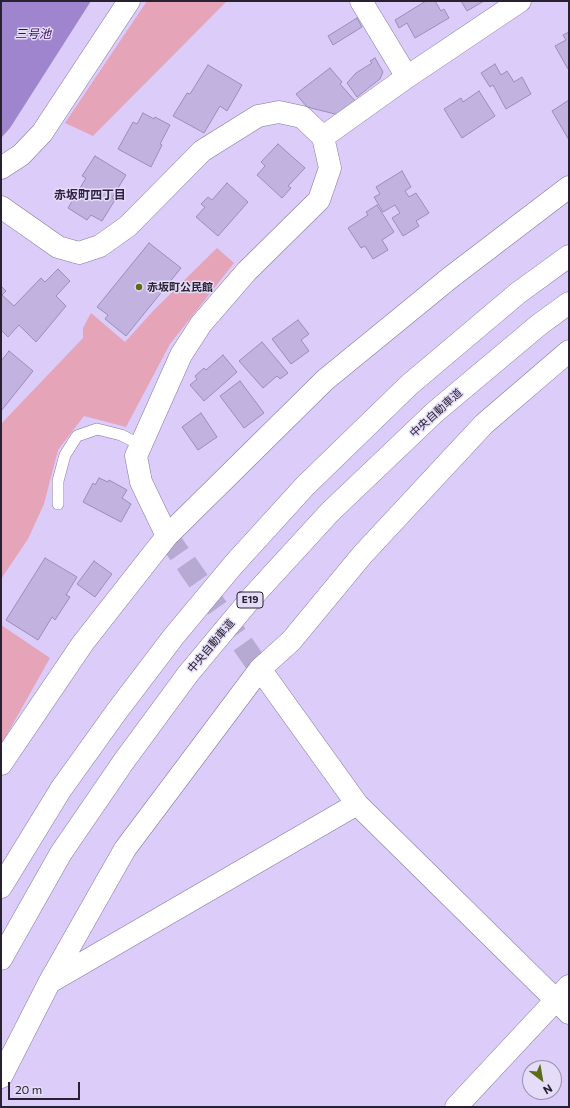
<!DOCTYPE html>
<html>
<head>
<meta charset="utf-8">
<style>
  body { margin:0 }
  #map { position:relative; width:570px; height:1108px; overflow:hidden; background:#dbccfa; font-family:Commissioner,sans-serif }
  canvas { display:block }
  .frame { position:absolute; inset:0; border:2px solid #272132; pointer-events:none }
  .north { position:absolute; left:522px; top:1060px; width:40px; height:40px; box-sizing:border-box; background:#e5dcf8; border:1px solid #9991a9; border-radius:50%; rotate:149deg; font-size:11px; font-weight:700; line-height:16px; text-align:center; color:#272132 }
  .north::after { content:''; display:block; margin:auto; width:14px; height:18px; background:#5b6b16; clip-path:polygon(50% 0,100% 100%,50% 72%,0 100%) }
  .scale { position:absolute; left:8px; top:1082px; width:72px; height:18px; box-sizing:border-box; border:2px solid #272132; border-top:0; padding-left:5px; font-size:12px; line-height:14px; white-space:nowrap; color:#272132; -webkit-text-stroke:3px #e5dcf8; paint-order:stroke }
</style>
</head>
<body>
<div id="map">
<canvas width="570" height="1108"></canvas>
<div class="frame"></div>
<div class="north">N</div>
<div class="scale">20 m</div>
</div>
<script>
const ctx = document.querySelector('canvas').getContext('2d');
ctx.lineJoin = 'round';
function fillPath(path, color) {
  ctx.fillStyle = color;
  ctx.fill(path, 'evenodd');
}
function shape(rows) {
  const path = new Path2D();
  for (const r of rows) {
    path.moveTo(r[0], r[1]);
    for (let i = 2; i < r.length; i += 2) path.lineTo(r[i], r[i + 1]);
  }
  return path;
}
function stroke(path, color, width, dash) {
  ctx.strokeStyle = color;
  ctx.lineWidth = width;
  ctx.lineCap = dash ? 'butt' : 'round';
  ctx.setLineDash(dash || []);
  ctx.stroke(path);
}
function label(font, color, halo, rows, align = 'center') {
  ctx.font = font + ' Commissioner,"Noto Sans JP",sans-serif';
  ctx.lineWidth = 3;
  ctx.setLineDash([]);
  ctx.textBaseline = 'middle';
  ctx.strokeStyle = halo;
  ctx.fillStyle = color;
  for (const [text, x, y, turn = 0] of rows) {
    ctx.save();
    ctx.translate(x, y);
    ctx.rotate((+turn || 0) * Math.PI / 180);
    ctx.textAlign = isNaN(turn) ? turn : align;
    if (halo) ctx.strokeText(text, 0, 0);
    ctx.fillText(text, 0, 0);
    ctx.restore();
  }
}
const green = shape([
  [147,1,227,1,93,136,65,123],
  [217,248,234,263,170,344,126,427,84,416,58,450,44,504,28,539,1,579,1,424,83,338,83,328,91,313,125,342,154,310],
  [1,625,50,658,1,745]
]);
const water = shape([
  [1,1,91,1,10,128,1,138]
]);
const building = shape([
  [426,1,435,1,441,11,444,9,449,18,415,38,407,23,399,28,395,20,426,1],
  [461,1,484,1,467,11,461,1],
  [357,18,362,27,333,45,328,36,357,18],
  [569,32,569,68,568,69,555,46,566,40,563,35,569,32],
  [375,58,383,72,380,79,357,97,347,83,356,73,372,63,370,61,375,58],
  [495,64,501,75,507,71,514,82,522,77,531,94,506,109,493,85,490,87,481,73,495,64],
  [208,65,242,85,227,111,220,106,204,133,173,116,187,93,190,94,208,65],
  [330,68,342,82,340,84,356,102,339,115,307,107,296,94,330,68],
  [479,91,495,116,462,138,444,109,461,98,463,102,479,91],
  [569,100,569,140,552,111,569,100],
  [143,113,154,119,155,117,170,125,160,144,162,145,151,167,118,149,133,122,137,124,143,113],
  [278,144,305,168,288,186,291,188,282,198,257,175,265,166,261,162,278,144],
  [95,156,126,175,112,198,115,200,102,221,91,215,87,220,68,208,86,178,82,176,95,156],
  [402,171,411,187,405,191,409,197,416,193,429,213,416,221,419,226,403,236,392,218,400,213,395,205,383,212,374,197,380,194,376,187,402,171],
  [227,183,248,202,218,236,196,217,205,207,201,204,208,197,212,200,227,183],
  [377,205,394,232,382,240,388,250,373,259,365,246,361,248,348,228,368,215,366,212,377,205],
  [149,243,181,268,126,336,105,319,108,315,97,307,149,243],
  [58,269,70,281,56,296,66,306,36,342,19,325,8,337,1,330,1,286,6,291,2,295,14,306,41,278,45,282,58,269],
  [298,320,309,334,301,340,309,351,291,364,272,339,298,320],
  [262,342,288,373,280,379,277,376,263,388,239,361,262,342],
  [9,351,33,371,1,411,1,361,9,351],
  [223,355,237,372,204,401,190,385,197,379,195,376,204,368,206,370,223,355],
  [240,381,264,413,244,428,220,396,240,381],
  [201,413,217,437,198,450,182,427,201,413],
  [99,478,108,482,109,480,127,490,122,498,131,504,121,522,83,502,93,483,95,485,99,478],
  [45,558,77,577,66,595,70,597,55,620,52,617,38,640,6,620,45,558],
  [94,561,112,574,95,597,77,584,94,561]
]);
const streetTunnel = shape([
  [167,536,260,669]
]);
const lane = shape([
  [58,504,58,481,65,455,77,436,97,429,121,435,141,445]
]);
const street = shape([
  [361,1,407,77],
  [323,137,407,77,520,1],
  [1,168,21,155,42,133,129,1],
  [1,207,58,247,79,253,100,246,128,226,202,151,258,116,279,112,302,117,323,137,330,168,319,200,247,271,201,324,181,355,136,456,141,482,167,536],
  [260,669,357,804,569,1013],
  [1,764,83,643,167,536,325,380,451,277,569,187],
  [50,982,357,804],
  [1,1077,49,983,125,849,260,669,291,641,363,554,484,424,569,351],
  [456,1107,569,986]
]);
const highway = shape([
  [1,887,61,789,117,711,174,636,234,564,305,486,409,385,518,293,569,256],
  [1,959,61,853,124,761,188,674,253,596,330,512,435,412,540,324,569,303]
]);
const markers = [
  [139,287,4,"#5b6b16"]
];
const shields = [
  [250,600,26]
];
const shieldNames = [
  ["E19",250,600]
];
const poiNames = [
  ["赤坂町公民館",147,287]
];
const streetNames = [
  ["中央自動車道",436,413,-42],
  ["中央自動車道",211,646,-50]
];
const waterNames = [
  ["三号池",33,34]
];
const neighbourhoodNames = [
  ["赤坂町四丁目",90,195]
];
fillPath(green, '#e5a4b7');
fillPath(water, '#9f84ce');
fillPath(building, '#c1b2df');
stroke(building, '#9b8db7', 1);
stroke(streetTunnel, '#b7aad2', 22, [22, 11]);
stroke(lane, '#8577a0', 12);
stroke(street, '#8577a0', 23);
stroke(highway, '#8577a0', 23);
stroke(lane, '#fff', 11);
stroke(street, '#fff', 22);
stroke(highway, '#fff', 22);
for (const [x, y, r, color] of markers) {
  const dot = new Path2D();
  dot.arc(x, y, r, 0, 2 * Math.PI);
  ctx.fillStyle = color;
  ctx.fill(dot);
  stroke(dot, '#e5dcf8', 1.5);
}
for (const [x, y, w] of shields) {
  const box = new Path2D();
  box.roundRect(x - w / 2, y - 8, w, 16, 3);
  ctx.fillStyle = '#e5dcf8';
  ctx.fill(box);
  stroke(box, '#272132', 1);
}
label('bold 10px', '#272132', null, shieldNames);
label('bold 11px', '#272132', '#e5dcf8', poiNames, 'left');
label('11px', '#272132', '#e5dcf8', streetNames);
label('italic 12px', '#380a65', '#e5dcf8', waterNames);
label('bold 12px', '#302245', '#e5dcf8', neighbourhoodNames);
</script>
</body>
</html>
